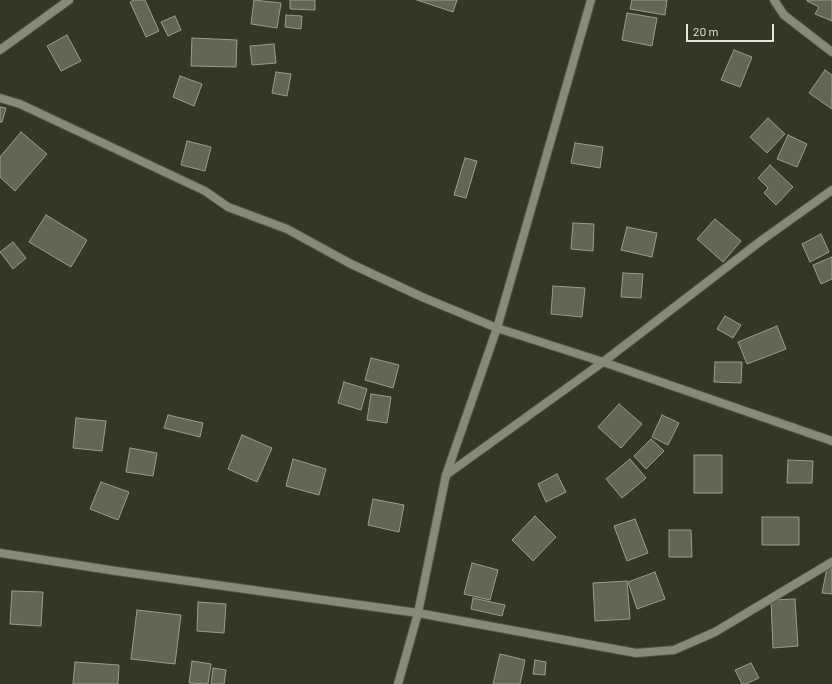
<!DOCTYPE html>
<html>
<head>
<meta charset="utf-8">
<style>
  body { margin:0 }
  #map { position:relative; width:832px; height:684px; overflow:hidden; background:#343726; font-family:Barlow,sans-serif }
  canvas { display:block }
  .scale { position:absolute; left:686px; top:24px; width:88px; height:18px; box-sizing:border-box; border:2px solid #e5e7dc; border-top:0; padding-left:5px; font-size:12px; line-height:14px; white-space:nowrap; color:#e5e7dc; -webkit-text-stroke:3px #343726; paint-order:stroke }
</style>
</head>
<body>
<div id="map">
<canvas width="832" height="684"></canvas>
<div class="scale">20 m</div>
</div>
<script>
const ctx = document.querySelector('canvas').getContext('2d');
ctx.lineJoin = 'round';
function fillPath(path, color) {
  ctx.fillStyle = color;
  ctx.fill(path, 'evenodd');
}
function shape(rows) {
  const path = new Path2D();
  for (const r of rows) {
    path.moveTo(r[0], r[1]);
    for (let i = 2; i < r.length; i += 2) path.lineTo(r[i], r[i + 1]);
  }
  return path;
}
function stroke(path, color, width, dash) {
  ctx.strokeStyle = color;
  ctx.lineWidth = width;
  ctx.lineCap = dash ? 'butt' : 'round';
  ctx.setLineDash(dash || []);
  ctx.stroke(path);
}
const building = shape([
  [134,0,145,0,159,31,146,37,130,2,134,0],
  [254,0,281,3,277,28,251,24,254,0],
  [290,0,315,0,315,10,290,9,290,0],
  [417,0,457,0,453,12,417,0],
  [632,0,667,0,665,15,630,9,632,0],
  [807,0,832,0,832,21,815,14,819,7,807,1,807,0],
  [627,13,657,18,652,46,622,40,627,13],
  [286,15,302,16,301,29,285,27,286,15],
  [175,16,181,30,168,36,161,22,175,16],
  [67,35,81,61,61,71,47,46,67,35],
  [192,38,237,40,236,67,191,66,192,38],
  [274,44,276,63,252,65,250,46,274,44],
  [734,50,752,57,740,87,721,80,734,50],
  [825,70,832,75,832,109,809,93,825,70],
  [276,72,291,74,287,96,272,93,276,72],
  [180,76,202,84,194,106,173,97,180,76],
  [0,107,6,108,2,122,0,122,0,107],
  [768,118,785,134,767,153,750,137,768,118],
  [21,132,47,154,15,191,0,177,0,157,21,132],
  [788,135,807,144,797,167,777,159,788,135],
  [187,141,211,147,205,171,181,165,187,141],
  [575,143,603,147,600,168,571,163,575,143],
  [465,158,477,161,466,198,454,195,465,158],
  [770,165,793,187,776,205,764,193,768,188,758,178,770,165],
  [46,215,87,240,71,267,29,242,46,215],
  [715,219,741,241,723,262,697,239,715,219],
  [573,223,594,224,593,251,571,249,573,223],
  [627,227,657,233,652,257,621,250,627,227],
  [821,234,829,252,810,262,802,244,821,234],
  [13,242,26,258,13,269,0,252,13,242],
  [832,257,832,279,821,284,813,265,832,257],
  [623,273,643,274,641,298,621,297,623,273],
  [553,286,585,288,582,317,551,314,553,286],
  [725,316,741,325,733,338,717,329,725,316],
  [777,326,786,349,747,364,738,342,777,326],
  [371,358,399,365,393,388,365,380,371,358],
  [715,362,742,362,741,383,714,382,715,362],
  [344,382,367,389,361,410,338,403,344,382],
  [371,394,391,397,387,423,367,420,371,394],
  [619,404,642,424,621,448,598,427,619,404],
  [168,415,203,423,200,437,164,428,168,415],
  [662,415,679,423,668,445,652,437,662,415],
  [76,418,106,421,102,451,73,448,76,418],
  [242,435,272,448,257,482,228,469,242,435],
  [651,439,664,451,646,469,634,456,651,439],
  [130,448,157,453,153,476,126,472,130,448],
  [694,455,722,455,722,493,694,493,694,455],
  [293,459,326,469,319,495,286,486,293,459],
  [630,459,646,478,622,498,606,479,630,459],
  [788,460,813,461,812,483,787,483,788,460],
  [557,474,566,492,546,502,538,484,557,474],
  [101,482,129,492,118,520,90,509,101,482],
  [373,499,404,505,399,532,368,525,373,499],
  [535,516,556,537,533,561,512,540,535,516],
  [762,517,799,517,799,545,762,545,762,517],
  [635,519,648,553,627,561,614,526,635,519],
  [669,530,691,530,692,557,669,557,669,530],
  [472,563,498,570,490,600,464,594,472,563],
  [827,568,832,569,832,594,822,593,827,568],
  [655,572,665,599,637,609,628,582,655,572],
  [627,581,630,619,595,621,593,583,627,581],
  [12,591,43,592,41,626,10,624,12,591],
  [473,598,505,605,502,616,471,609,473,598],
  [795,599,798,646,773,648,771,600,795,599],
  [198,602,226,604,224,633,197,631,198,602],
  [137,610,181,615,175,664,131,659,137,610],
  [500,654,525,660,520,684,493,684,500,654],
  [535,660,546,662,545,675,533,674,535,660],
  [192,661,211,664,208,684,189,683,192,661],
  [75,662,119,665,118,684,73,684,75,662],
  [751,663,759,678,746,684,742,684,735,670,751,663],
  [213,668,226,670,224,684,211,684,213,668]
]);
const minor = shape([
  [774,0,784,15,832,52],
  [0,50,69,0],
  [0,98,20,104,205,191,228,207,287,229,351,264,422,297,497,328,603,362,832,441],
  [446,475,603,362,762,240,832,190],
  [0,553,116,571,418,613,636,653,674,650,715,632,832,562]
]);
const tertiary = shape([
  [398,684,418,613,446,475,497,328,591,0]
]);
fillPath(building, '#636654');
stroke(building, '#999d89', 1);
stroke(minor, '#505244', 10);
stroke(tertiary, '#505244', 10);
stroke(minor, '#878a77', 8);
stroke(tertiary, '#878a77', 8);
</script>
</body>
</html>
